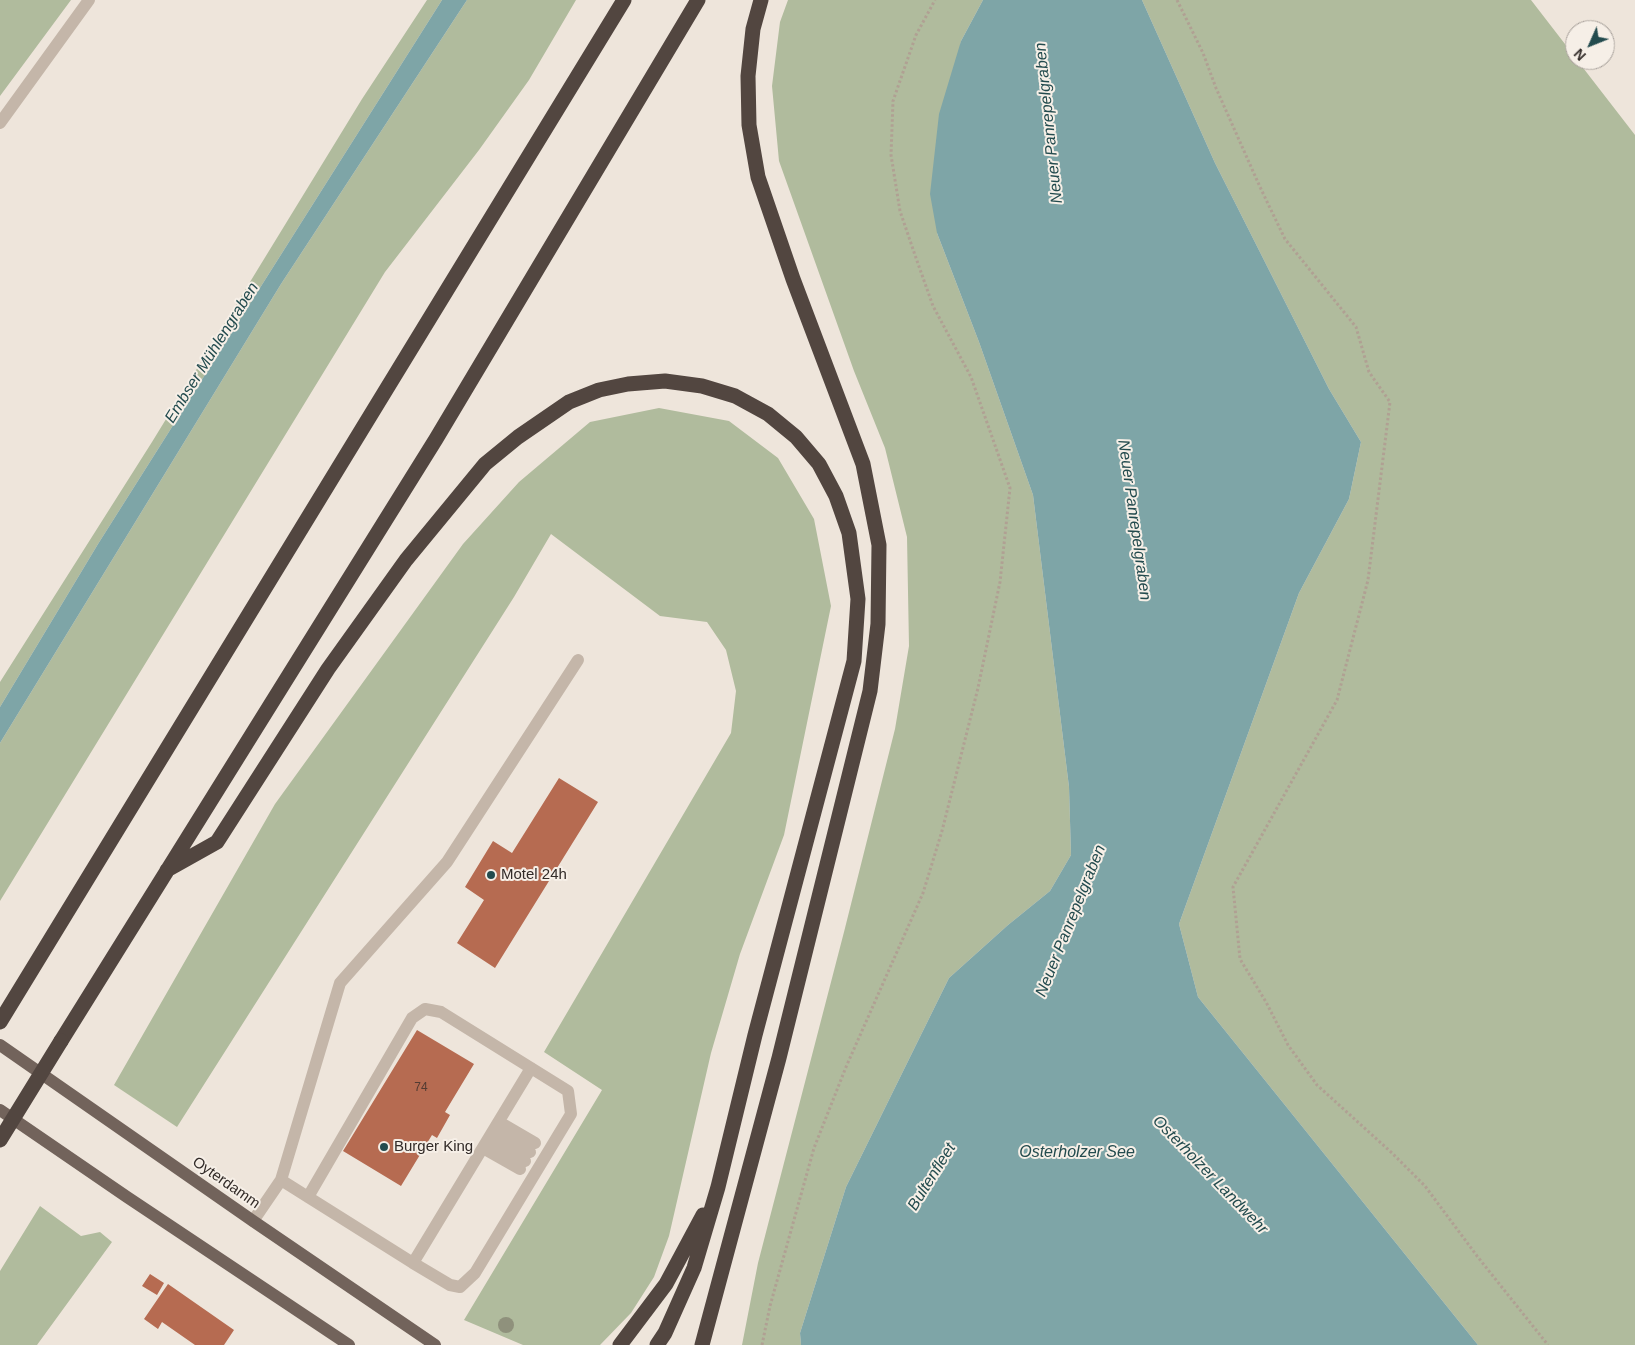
<!DOCTYPE html>
<html>
<head>
<meta charset="utf-8">
<style>
  body { margin:0 }
  #map { position:relative; width:1635px; height:1345px; overflow:hidden; background:#eee5db; font-family:Helvetica,sans-serif }
  canvas { display:block }
  .north { position:absolute; left:1565px; top:20px; width:50px; height:50px; box-sizing:border-box; background:#f6efe7; border:1px solid #a8a19b; border-radius:50%; rotate:226deg; font-size:14px; font-weight:700; line-height:20px; text-align:center; color:#322b28 }
  .north::after { content:''; display:block; margin:auto; width:18px; height:22px; background:#234b4e; clip-path:polygon(50% 0,100% 100%,50% 72%,0 100%) }
</style>
</head>
<body>
<div id="map">
<canvas width="1635" height="1345"></canvas>
<div class="north">N</div>
</div>
<script>
const ctx = document.querySelector('canvas').getContext('2d');
ctx.lineJoin = 'round';
function fillPath(path, color) {
  ctx.fillStyle = color;
  ctx.fill(path, 'evenodd');
}
function shape(rows) {
  const path = new Path2D();
  for (const r of rows) {
    path.moveTo(r[0], r[1]);
    for (let i = 2; i < r.length; i += 2) path.lineTo(r[i], r[i + 1]);
  }
  return path;
}
function stroke(path, color, width, dash) {
  ctx.strokeStyle = color;
  ctx.lineWidth = width;
  ctx.lineCap = dash ? 'butt' : 'round';
  ctx.setLineDash(dash || []);
  ctx.stroke(path);
}
function label(font, color, halo, rows, align = 'center') {
  ctx.font = font + ' Helvetica,sans-serif';
  ctx.lineWidth = 4;
  ctx.setLineDash([]);
  ctx.textBaseline = 'middle';
  ctx.strokeStyle = halo;
  ctx.fillStyle = color;
  for (const [text, x, y, turn = 0] of rows) {
    ctx.save();
    ctx.translate(x, y);
    ctx.rotate((+turn || 0) * Math.PI / 180);
    ctx.textAlign = isNaN(turn) ? turn : align;
    if (halo) ctx.strokeText(text, 0, 0);
    ctx.fillText(text, 0, 0);
    ctx.restore();
  }
}
const green = shape([
  [0,0,71,0,0,96],
  [427,0,442,0,98,544,0,707,0,682,152,442,362,99],
  [467,0,576,0,529,80,479,150,385,272,0,901,0,743,281,284],
  [788,0,983,0,961,41,937,233,979,342,1033,495,1069,787,1071,855,1050,891,1008,925,949,978,846,1187,800,1333,801,1345,742,1345,758,1263,844,932,895,729,909,646,907,537,885,448,854,371,779,161,772,86,780,22],
  [1142,0,1531,0,1575,57,1575,60,1577,60,1635,135,1635,1345,1478,1345,1198,997,1179,924,1299,593,1349,499,1361,442,1329,389,1215,163],
  [659,408,729,421,778,458,814,519,831,606,784,835,740,954,711,1053,669,1236,654,1277,631,1313,600,1345,523,1345,464,1320,602,1090,544,1052,731,733,736,691,726,650,707,622,660,616,551,534,514,597,177,1127,114,1085,275,804,463,544,519,482,590,422],
  [40,1206,81,1236,100,1232,112,1242,37,1345,0,1345,0,1271]
]);
const water = shape([
  [442,0,467,0,281,284,0,743,0,707,98,544],
  [983,0,1142,0,1215,163,1329,389,1361,442,1349,499,1299,593,1179,924,1198,997,1478,1345,801,1345,800,1333,846,1187,949,978,1008,925,1050,891,1071,855,1069,787,1033,495,979,342,937,233,930,194,939,114,961,41]
]);
const building = shape([
  [559,778,598,802,495,968,457,943,484,900,465,887,493,841,512,853],
  [417,1030,474,1064,445,1112,450,1115,437,1138,432,1135,401,1186,343,1151],
  [150,1274,164,1283,157,1295,142,1286],
  [168,1284,234,1330,224,1345,195,1345,162,1322,158,1329,144,1319]
]);
const path = shape([
  [1177,0,1203,53,1216,88,1260,187,1285,239,1356,327,1369,372,1390,402,1368,580,1337,700,1233,887,1240,959,1266,1002,1288,1045,1317,1085,1392,1153,1425,1186,1477,1256,1548,1345],
  [762,1345,770,1306,814,1148,846,1067,923,893,942,831,978,688,1000,582,1010,488,971,377,933,306,916,258,900,211,891,155,893,101,916,35,935,0]
]);
const lane = shape([
  [499,1122,535,1143],
  [493,1131,530,1152],
  [488,1140,525,1161],
  [483,1148,520,1169],
  [281,1180,308,1197,413,1263,450,1285,460,1287,475,1273,571,1114,568,1091,441,1012,425,1009,412,1018,308,1197],
  [253,1221,281,1180,340,983,447,862,578,660],
  [413,1263,531,1068]
]);
const street = shape([
  [0,123,89,0]
]);
const primary = shape([
  [0,1045,253,1221,435,1345],
  [0,1110,127,1197,349,1345]
]);
const highway = shape([
  [167,870,217,842,328,669,406,560,485,464,518,437,569,402,599,390,628,384,665,381,702,386,735,396,768,414,796,437,819,464,836,496,849,533,858,599,854,661,755,1035,718,1187,694,1268,665,1333,657,1345],
  [0,1022,624,0],
  [61,1041,436,439,698,0],
  [620,1345,666,1284,703,1215],
  [702,1345,779,1058,870,691,878,624,879,545,863,464,793,279,758,177,749,125,748,76,753,29,761,0]
]);
const highwayBridge = shape([
  [0,1140,61,1041]
]);
const trees = [
  [506,1325]
];
const markers = [
  [491,875,5,"#234b4e"],
  [384,1147,5,"#234b4e"]
];
const numberNames = [
  ["74",421,1088]
];
const poiNames = [
  ["Motel 24h",501,875],
  ["Burger King",394,1147]
];
const streetNames = [
  ["Oyterdamm",226,1183,35]
];
const waterNames = [
  ["Neuer Panrepelgraben",1049,123,-96],
  ["Embser Mühlengraben",212,353,-58],
  ["Neuer Panrepelgraben",1134,520,82],
  ["Neuer Panrepelgraben",1071,921,-68],
  ["Osterholzer See",1077,1153],
  ["Osterholzer Landwehr",1210,1175,46],
  ["Bultenfleet",932,1177,-58]
];
fillPath(green, '#b0bb9d');
fillPath(water, '#7ea5a7');
fillPath(building, '#b66b51');
stroke(path, '#b0a093', 3, [2.5, 2.5]);
stroke(lane, '#c4b6a9', 12);
stroke(street, '#c4b6a9', 12);
stroke(primary, '#72635b', 12);
stroke(highway, '#524640', 15);
stroke(highwayBridge, '#524640', 15);
ctx.fillStyle = '#8f917c';
for (const [x, y] of trees) {
  ctx.beginPath();
  ctx.arc(x, y, 8, 0, 2 * Math.PI);
  ctx.fill();
}
for (const [x, y, r, color] of markers) {
  const dot = new Path2D();
  dot.arc(x, y, r, 0, 2 * Math.PI);
  ctx.fillStyle = color;
  ctx.fill(dot);
  stroke(dot, '#f6efe7', 2);
}
label('12px', '#533b32', null, numberNames);
label('15px', '#322b28', '#f6efe7', poiNames, 'left');
label('15px', '#322b28', '#f6efe7', streetNames);
label('italic 16px', '#234b4e', '#f6efe7', waterNames);
</script>
</body>
</html>
